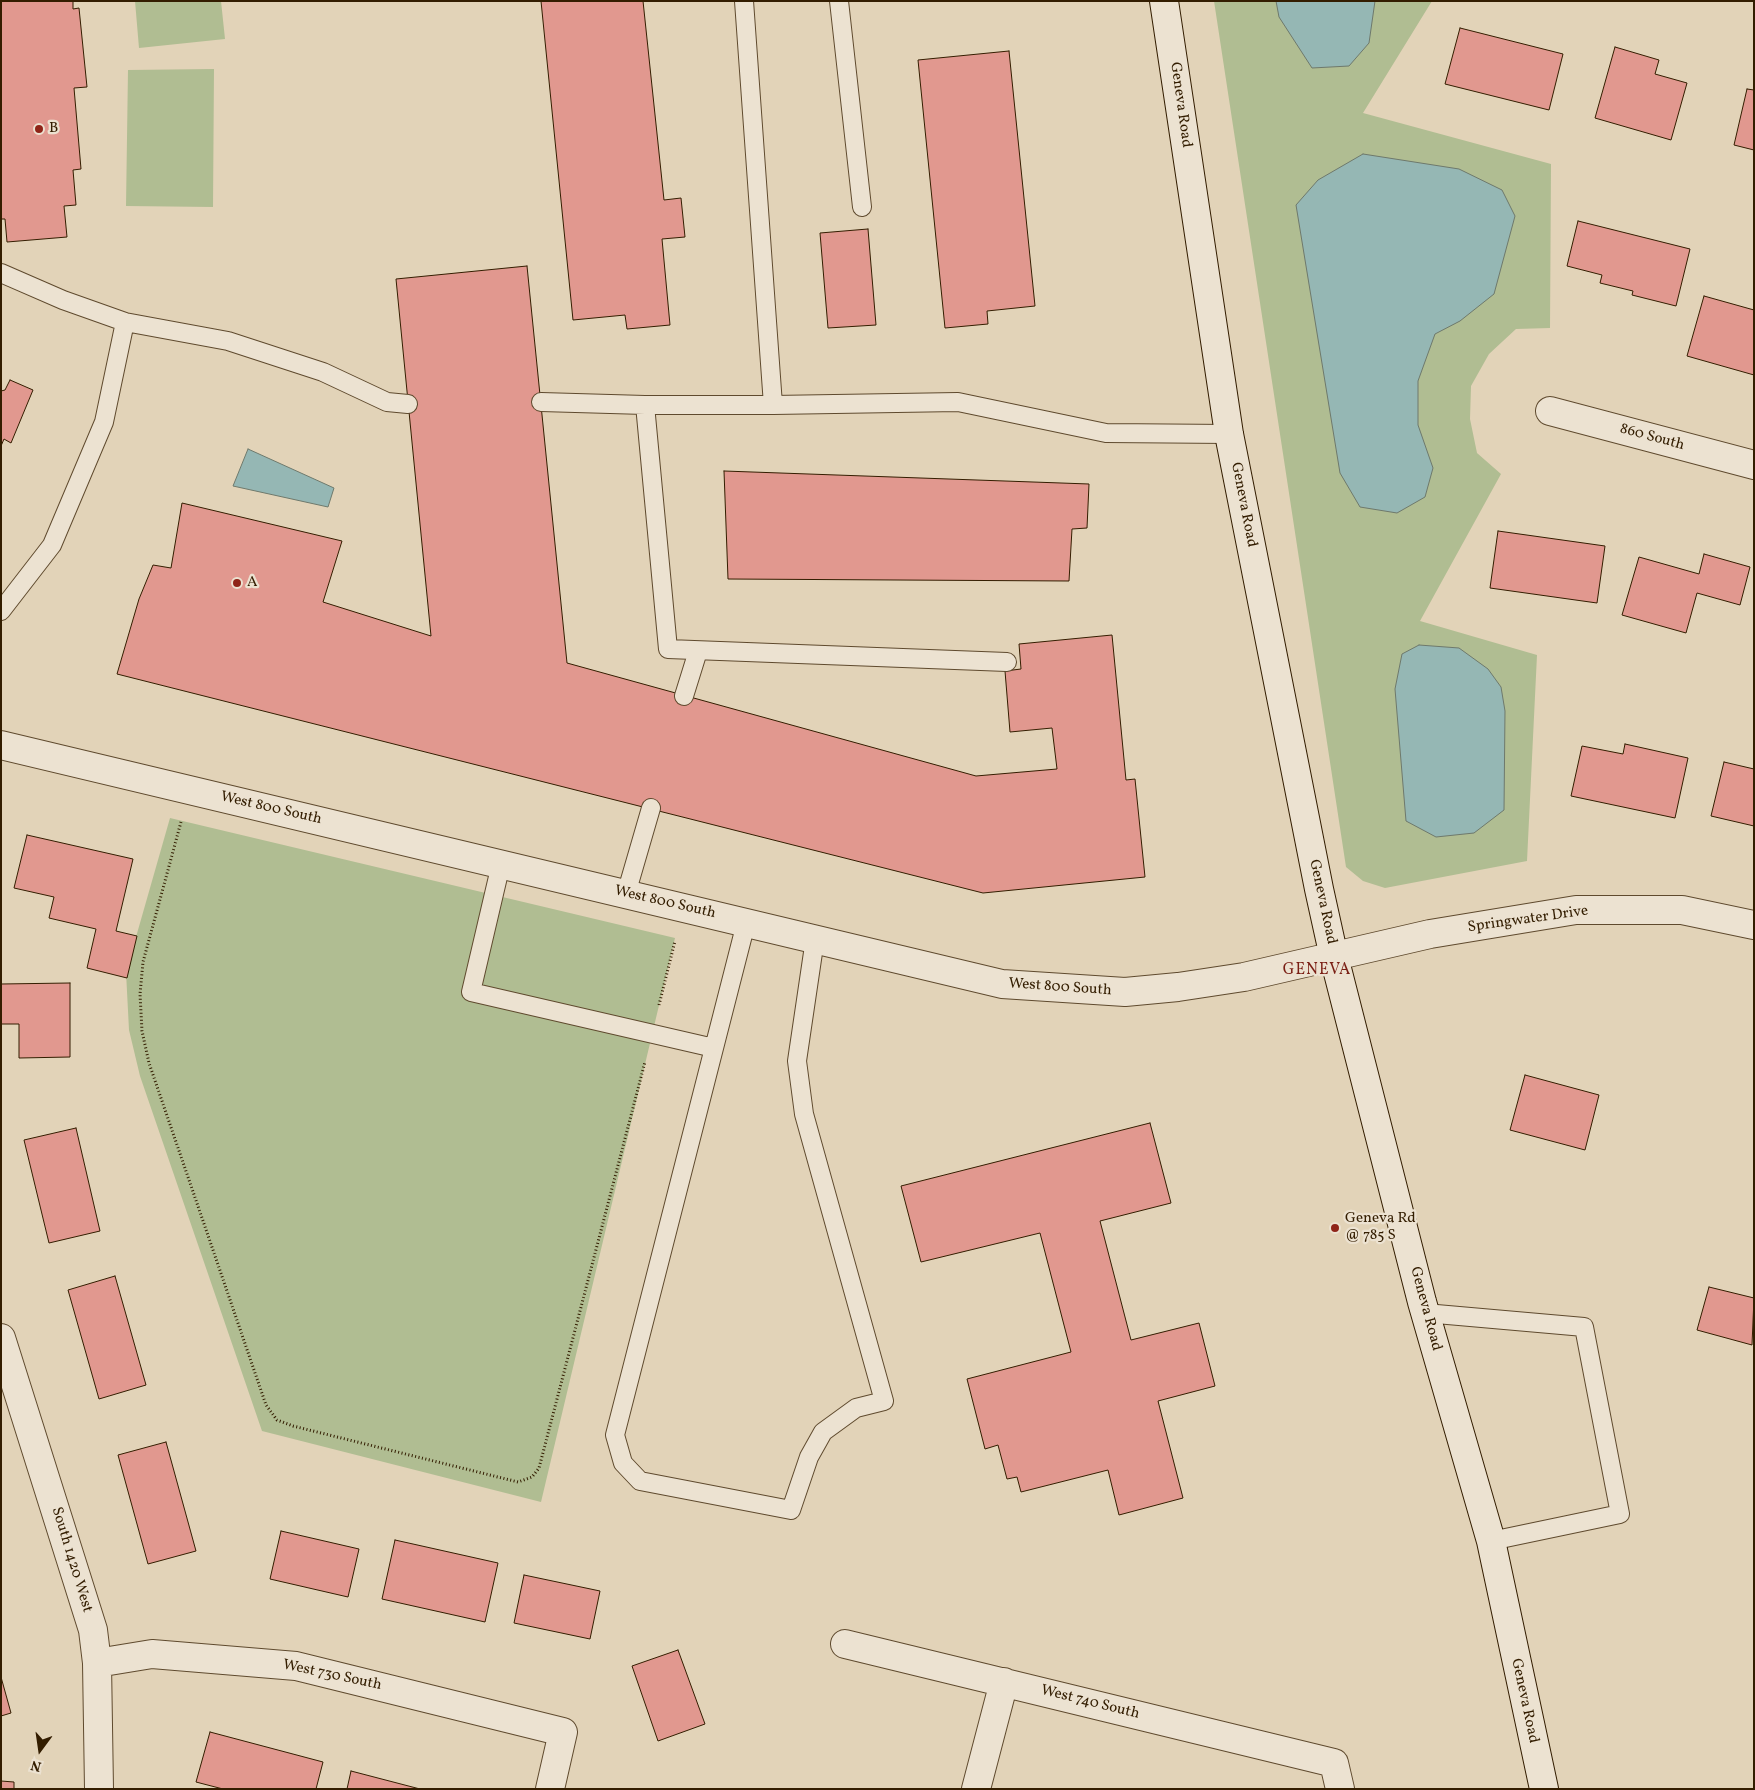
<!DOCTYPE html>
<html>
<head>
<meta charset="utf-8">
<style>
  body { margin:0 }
  #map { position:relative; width:1755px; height:1790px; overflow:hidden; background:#e2d3b8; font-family:Vollkorn,serif }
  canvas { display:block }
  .frame { position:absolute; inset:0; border:2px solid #331d00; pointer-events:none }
  .north { position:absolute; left:15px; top:1725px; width:50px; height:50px; -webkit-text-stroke:4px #ece2d1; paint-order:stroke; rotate:194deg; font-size:14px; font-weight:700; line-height:20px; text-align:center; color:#331d00 }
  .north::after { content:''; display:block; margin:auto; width:18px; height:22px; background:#331d00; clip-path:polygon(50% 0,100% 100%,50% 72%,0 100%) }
</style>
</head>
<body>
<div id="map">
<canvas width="1755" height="1790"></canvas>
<div class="frame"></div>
<div class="north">N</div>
</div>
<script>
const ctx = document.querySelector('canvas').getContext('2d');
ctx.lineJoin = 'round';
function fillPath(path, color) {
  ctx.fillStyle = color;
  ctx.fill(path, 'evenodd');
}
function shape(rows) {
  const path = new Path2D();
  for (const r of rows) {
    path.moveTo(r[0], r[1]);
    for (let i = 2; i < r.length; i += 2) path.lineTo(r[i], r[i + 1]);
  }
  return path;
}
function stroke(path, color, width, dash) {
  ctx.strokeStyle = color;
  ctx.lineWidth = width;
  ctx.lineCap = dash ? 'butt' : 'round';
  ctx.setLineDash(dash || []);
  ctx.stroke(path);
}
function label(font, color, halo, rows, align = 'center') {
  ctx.font = font + ' Vollkorn,serif';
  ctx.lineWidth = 4.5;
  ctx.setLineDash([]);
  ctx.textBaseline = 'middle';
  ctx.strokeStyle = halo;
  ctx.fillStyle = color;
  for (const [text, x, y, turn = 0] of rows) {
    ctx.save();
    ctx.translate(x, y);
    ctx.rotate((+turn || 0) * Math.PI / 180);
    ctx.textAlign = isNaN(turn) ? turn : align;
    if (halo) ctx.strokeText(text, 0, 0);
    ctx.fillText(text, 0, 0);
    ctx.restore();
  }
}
const green = shape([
  [135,1,221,1,225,39,139,48],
  [1214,1,1432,1,1363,113,1551,164,1550,328,1516,329,1489,354,1471,386,1470,419,1477,453,1501,474,1420,621,1537,655,1527,861,1385,888,1363,881,1346,867],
  [214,69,213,207,126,206,128,70],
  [170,818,675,938,541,1502,262,1431,140,1076,129,1030,126,972]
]);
const water = shape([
  [1276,1,1375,1,1369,43,1349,66,1312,68,1279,17,1276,1],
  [1363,154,1459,169,1502,190,1515,216,1494,294,1460,321,1435,334,1418,381,1418,425,1433,468,1425,497,1397,513,1360,507,1340,473,1296,205,1318,180,1363,154],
  [248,449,334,488,328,507,233,486,248,449],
  [1419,645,1459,648,1488,669,1501,687,1505,711,1504,810,1474,833,1436,837,1406,821,1395,689,1402,654,1419,645]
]);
const building = shape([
  [1,1,73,1,73,9,79,8,87,87,74,88,81,169,73,170,76,205,64,206,67,237,7,242,5,219,1,219,1,1],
  [541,1,643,1,664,200,681,198,685,237,662,239,670,325,627,329,625,315,573,320,541,1],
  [1460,28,1563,54,1549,110,1445,84,1460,28],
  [1615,47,1659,60,1655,74,1687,83,1671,140,1595,118,1615,47],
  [1009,51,1035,306,987,311,988,324,945,328,918,60,1009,51],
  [1747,89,1754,90,1754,150,1734,145,1747,89],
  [1578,221,1690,249,1676,306,1632,295,1633,291,1600,283,1602,275,1567,266,1578,221],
  [868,229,876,325,828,328,820,233,868,229],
  [527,266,567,663,976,776,1057,769,1052,728,1010,732,1005,671,1021,669,1019,644,1112,635,1126,780,1135,779,1145,877,983,893,117,674,139,599,153,565,171,568,182,503,342,541,323,602,431,636,396,279,527,266],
  [1704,296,1754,310,1754,375,1687,356,1704,296],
  [10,380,33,390,11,443,4,439,1,446,1,391,5,390,10,380],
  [724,471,1089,484,1087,528,1072,529,1069,581,728,579,724,471],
  [1498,531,1605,546,1597,603,1490,588,1498,531],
  [1704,554,1750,567,1740,605,1697,593,1686,633,1622,615,1639,557,1699,574,1704,554],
  [1625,744,1688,758,1675,818,1571,796,1582,746,1623,754,1625,744],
  [1724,762,1754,769,1754,826,1711,816,1724,762],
  [27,835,133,859,116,931,137,936,127,978,87,968,96,929,49,918,54,897,14,888,27,835],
  [70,983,70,1057,19,1058,19,1024,1,1024,1,984,70,983],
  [1525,1075,1599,1095,1585,1150,1510,1130,1525,1075],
  [1150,1123,1171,1203,1100,1221,1131,1340,1199,1323,1215,1386,1158,1401,1183,1498,1119,1515,1108,1470,1021,1492,1017,1477,1007,1479,998,1445,985,1449,967,1379,1071,1352,1040,1233,921,1262,901,1186,1150,1123],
  [76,1128,100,1231,49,1243,24,1140,76,1128],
  [115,1276,146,1385,99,1399,68,1290,115,1276],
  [1709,1287,1754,1298,1752,1345,1697,1330,1709,1287],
  [166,1442,196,1551,148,1564,118,1455,166,1442],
  [281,1531,359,1549,348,1597,270,1579,281,1531],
  [395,1540,498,1563,485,1622,382,1599,395,1540],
  [524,1575,600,1591,590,1639,514,1623,524,1575],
  [678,1650,705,1724,658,1741,632,1666,678,1650],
  [1,1677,11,1713,1,1716,1,1677],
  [210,1732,323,1762,316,1789,223,1789,196,1782,210,1732],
  [351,1771,420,1789,347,1789,351,1771],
  [1,1781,14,1782,14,1789,1,1789,1,1781]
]);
const path = shape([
  [181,822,143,962,140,994,142,1031,149,1063,266,1405,277,1420,293,1426,518,1482,532,1477,539,1468,645,1062],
  [659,1005,675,941]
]);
const service = shape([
  [744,1,773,405,958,402,1106,433,1229,434],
  [839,1,862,207],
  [1,273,63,300,125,322,104,422,52,545,1,611],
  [125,322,228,341,323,372,387,402,408,404],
  [541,402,645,405],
  [773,405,645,405,668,649,1007,662],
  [684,696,698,651],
  [501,864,471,992,714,1048],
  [626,894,651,808],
  [746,923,615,1435,623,1463,640,1481,791,1510,809,1457,823,1432,856,1408,884,1401,804,1114,797,1061,815,939],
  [1425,1313,1584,1327,1620,1514,1491,1541]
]);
const minor = shape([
  [1550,411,1754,465],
  [1,745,1002,984,1125,992,1178,987,1244,977,1430,934,1576,910,1682,910,1754,925],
  [1,1338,93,1630,97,1663,99,1789],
  [845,1644,1334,1763,1340,1789],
  [97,1663,152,1654,296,1666,563,1732,550,1789],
  [976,1789,1004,1682]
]);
const secondary = shape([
  [1164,1,1229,434,1319,889,1334,957,1422,1302,1491,1541,1544,1789]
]);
const markers = [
  [39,129,5,"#8f2418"],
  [237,583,5,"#8f2418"],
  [1335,1228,5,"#8f2418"]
];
const streetNames = [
  ["Geneva Road",1180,105,82],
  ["860 South",1652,438,15],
  ["Geneva Road",1243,505,79],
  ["West 800 South",271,809,13],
  ["Geneva Road",1322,902,78],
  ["West 800 South",665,903,13],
  ["Springwater Drive",1528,920,-8],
  ["West 800 South",1060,988,4],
  ["Geneva Road",1425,1309,75],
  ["South 1420 West",71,1560,73],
  ["West 730 South",332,1676,12],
  ["Geneva Road",1524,1701,78],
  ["West 740 South",1090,1703,14]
];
const poiNames = [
  ["B",49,129],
  ["A",247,583],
  ["Geneva Rd",1345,1219],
  ["@ 785 S",1345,1236]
];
const neighbourhoodNames = [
  ["GENEVA",1317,971]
];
fillPath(green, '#b0bd92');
fillPath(water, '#95b7b4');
stroke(water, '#6e796c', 1);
fillPath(building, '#e1988f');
stroke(building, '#331d00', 1);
stroke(service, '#5f4a2e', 20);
stroke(minor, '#5f4a2e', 30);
stroke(secondary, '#331d00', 30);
stroke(path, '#331d00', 3, [1, 2.5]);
stroke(service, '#ece2d1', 18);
stroke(minor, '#ece2d1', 28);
stroke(secondary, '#ece2d1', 28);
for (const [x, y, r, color] of markers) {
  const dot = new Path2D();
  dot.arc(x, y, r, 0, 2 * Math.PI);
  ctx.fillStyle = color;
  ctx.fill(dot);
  stroke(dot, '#ece2d1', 2);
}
label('15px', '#331d00', '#ece2d1', streetNames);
label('15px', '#331d00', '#ece2d1', poiNames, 'left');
ctx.letterSpacing = '1px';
label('16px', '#7a1f14', '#ece2d1', neighbourhoodNames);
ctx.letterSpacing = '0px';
</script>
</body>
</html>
